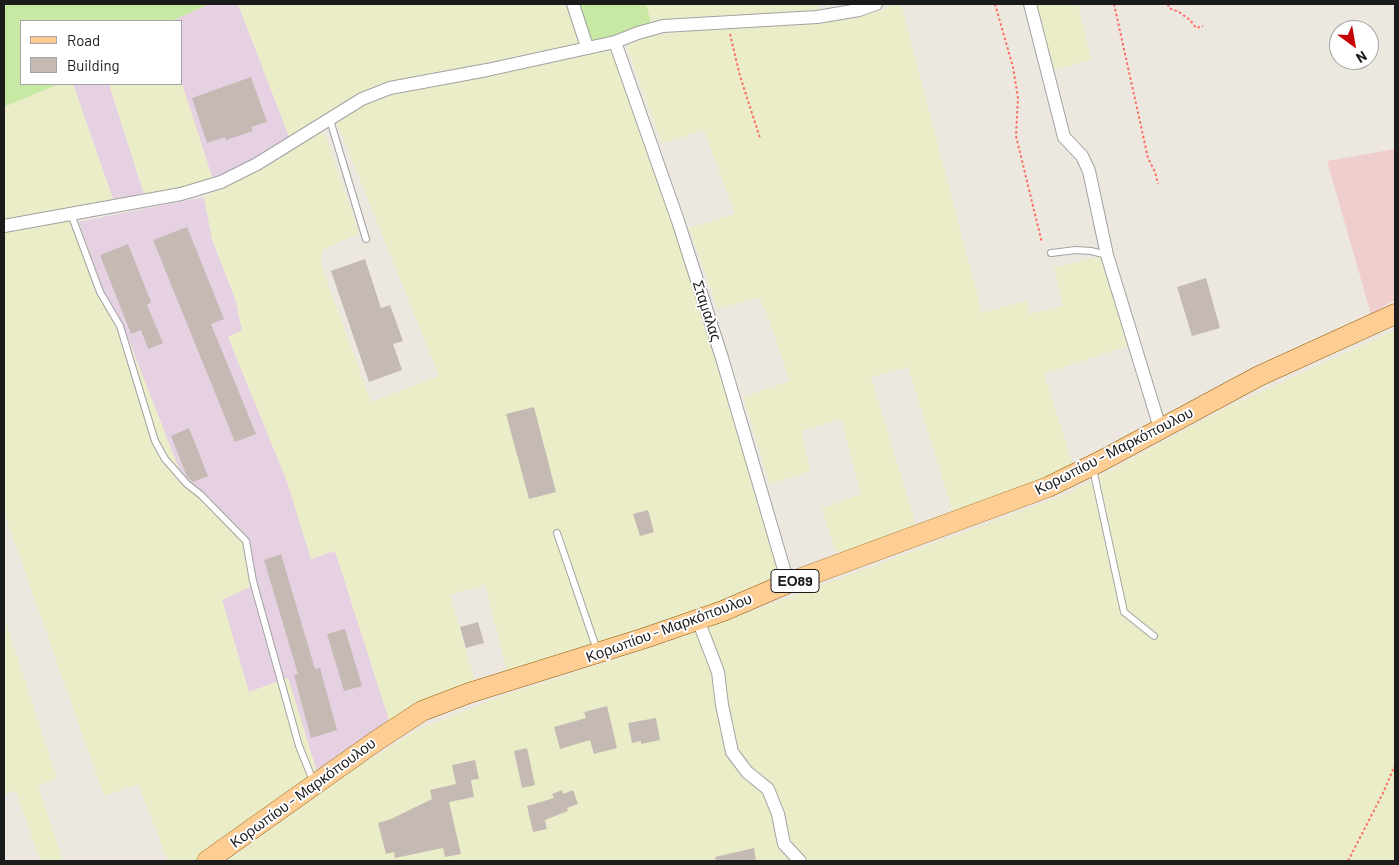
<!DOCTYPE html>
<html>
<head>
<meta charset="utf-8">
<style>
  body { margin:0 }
  #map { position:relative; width:1399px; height:865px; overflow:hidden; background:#ede8df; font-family:Barlow,sans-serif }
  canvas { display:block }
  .frame { position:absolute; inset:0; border:5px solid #1b1b1b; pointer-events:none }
  .legend { position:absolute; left:20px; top:20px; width:162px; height:65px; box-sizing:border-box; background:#fff; border:1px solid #a4a4a4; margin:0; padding:6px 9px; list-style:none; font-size:15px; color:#1b1b1b }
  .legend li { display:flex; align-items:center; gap:10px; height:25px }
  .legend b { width:25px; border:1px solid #a4a4a4 }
  .north { position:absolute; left:1329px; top:20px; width:50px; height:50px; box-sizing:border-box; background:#fff; border:1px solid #a4a4a4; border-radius:50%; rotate:148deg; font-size:14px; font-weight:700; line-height:20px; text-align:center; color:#1b1b1b }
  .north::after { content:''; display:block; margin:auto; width:18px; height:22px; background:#c50005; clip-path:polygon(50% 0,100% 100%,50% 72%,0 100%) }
</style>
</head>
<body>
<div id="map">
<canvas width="1399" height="865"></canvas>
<div class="frame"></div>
<ul class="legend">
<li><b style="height:6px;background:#fdcd94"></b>Road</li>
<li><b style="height:14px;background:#c4bab3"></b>Building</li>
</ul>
<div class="north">N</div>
</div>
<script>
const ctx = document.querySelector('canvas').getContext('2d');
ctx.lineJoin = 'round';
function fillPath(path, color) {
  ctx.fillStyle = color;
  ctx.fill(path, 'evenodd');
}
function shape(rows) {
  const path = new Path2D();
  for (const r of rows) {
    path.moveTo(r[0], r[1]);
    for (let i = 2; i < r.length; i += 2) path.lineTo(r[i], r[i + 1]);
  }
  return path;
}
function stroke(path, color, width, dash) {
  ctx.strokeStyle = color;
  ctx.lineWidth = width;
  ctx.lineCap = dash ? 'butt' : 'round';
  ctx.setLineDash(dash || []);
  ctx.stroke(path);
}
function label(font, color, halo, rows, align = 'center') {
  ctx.font = font + ' Barlow,sans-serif';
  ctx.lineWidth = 4;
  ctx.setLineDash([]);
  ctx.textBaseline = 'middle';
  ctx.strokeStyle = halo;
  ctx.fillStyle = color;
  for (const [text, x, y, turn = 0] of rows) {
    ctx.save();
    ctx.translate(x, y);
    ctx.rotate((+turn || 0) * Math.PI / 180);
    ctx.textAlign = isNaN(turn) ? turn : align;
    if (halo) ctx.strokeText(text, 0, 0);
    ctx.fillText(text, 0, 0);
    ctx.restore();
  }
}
const commercial = shape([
  [1395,149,1395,300,1371,314,1327,161]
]);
const industrial = shape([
  [210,4,238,4,290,139,262,157,213,180,181,81,181,21,171,21],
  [73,84,109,84,145,197,114,202],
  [204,197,212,239,236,301,242,330,228,337,287,481,311,559,335,550,390,723,317,772,288,678,249,692,222,600,181,474,125,331,104,292,78,222]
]);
const farmland = shape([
  [238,4,570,4,582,43,388,83,290,139],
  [646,4,817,4,819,9,811,11,691,17,651,23],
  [893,4,901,4,982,313,1026,301,1029,314,1063,306,1054,268,1097,257,1104,258,1130,345,1044,374,1073,465,1032,488,953,512,908,367,871,377,915,522,912,528,844,553,835,550,822,509,861,494,841,419,801,431,810,471,770,484,743,397,790,381,769,319,759,297,718,309,689,228,735,214,704,130,662,144,628,50,628,44,654,35,721,27,835,21,884,10],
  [1035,4,1078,4,1091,59,1053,71],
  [614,45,677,224,783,577,625,639,508,675,485,585,450,595,476,685,390,723,335,551,311,559,287,481,228,337,242,330,236,301,212,239,204,197,319,133,325,134,359,233,322,250,321,265,371,402,439,376,336,120,365,102,390,92],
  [181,81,213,180,145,197,109,84,181,84],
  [58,84,73,84,114,202,74,209,104,292,125,331,181,474,243,532,250,587,222,600,249,692,288,678,317,772,198,861,168,861,138,784,104,796,4,512,4,107],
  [1395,330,1395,861,227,861,356,768,421,728,507,694,669,642,1067,494,1224,409],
  [4,617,57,778,38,786,63,861,40,861,16,791,4,795]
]);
const grass = shape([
  [4,4,210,4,171,21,21,21,21,84,58,84,4,107],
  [579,4,646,4,651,23,618,36,592,41]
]);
const building = shape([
  [251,77,267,122,251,127,253,131,226,140,225,137,207,143,192,98],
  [187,227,224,319,211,324,256,434,235,442,153,240],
  [128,244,151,302,147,305,163,343,148,349,141,330,131,334,100,255],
  [365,259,381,308,390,305,403,341,393,344,402,370,369,382,331,271],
  [1206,278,1220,328,1192,336,1177,287],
  [534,407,556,492,529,499,506,414],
  [189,428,208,476,193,482,187,477,171,436],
  [648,510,654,532,640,536,633,514],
  [281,554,315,669,320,668,337,730,311,738,294,675,298,674,264,560],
  [478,622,484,643,466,648,460,627],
  [345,629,362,686,344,691,327,634],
  [607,706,617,748,594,754,590,740,560,749,554,727,586,718,584,712],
  [656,718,660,740,641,744,641,741,632,743,628,723],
  [527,748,535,785,522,788,514,751],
  [475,760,479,779,471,780,474,797,449,802,461,854,445,857,443,848,395,858,394,852,386,854,378,823,391,819,432,799,430,790,456,784,452,765],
  [562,790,563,794,573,790,578,804,567,808,568,811,545,820,547,829,533,832,527,806,554,798,552,794],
  [754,848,756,861,716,861,715,857]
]);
const path = shape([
  [995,4,1013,67,1018,98,1016,136,1042,243],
  [1114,4,1148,158,1155,172,1158,184],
  [1168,4,1169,8,1179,12,1190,20,1196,28,1203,26],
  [730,34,740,76,760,138],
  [1348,861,1384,791,1395,765]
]);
const lane = shape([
  [330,120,366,239],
  [71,214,100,292,120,326,155,441,165,459,187,484,201,495,246,541,253,581,299,746,314,783],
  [1051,253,1076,250,1091,251,1107,255],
  [1093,469,1124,612,1154,636],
  [557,533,597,650]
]);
const street = shape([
  [573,4,587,47],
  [1030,4,1064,137,1082,156,1089,171,1107,255,1160,428],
  [615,42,678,221,722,358,788,583],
  [4,226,181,194,221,182,257,164,362,99,390,88,487,70,615,42,638,33,663,26,817,17,859,10,876,4],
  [698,620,718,672,722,705,732,752,747,772,768,789,778,814,784,844,800,861]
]);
const primary = shape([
  [207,861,376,741,422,711,469,693,645,638,723,611,788,583,1048,487,1101,461,1259,376,1395,314]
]);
const shields = [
  [795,581,48]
];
const shieldNames = [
  ["ΕΟ89",795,581]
];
const streetNames = [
  ["Σταμαλας",707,311,72],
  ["Κορωπίου - Μαρκόπουλου",1114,451,-27],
  ["Κορωπίου - Μαρκόπουλου",669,628,-20],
  ["Κορωπίου - Μαρκόπουλου",303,793,-36]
];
fillPath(commercial, '#efcecd');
fillPath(industrial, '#e6d1e3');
fillPath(farmland, '#ebedc9');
fillPath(grass, '#c7e9a3');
fillPath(building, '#c4bab3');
stroke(lane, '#a2a2a2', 8);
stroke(street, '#a2a2a2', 14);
stroke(primary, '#915d00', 21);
stroke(path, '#fc6d61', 2, [2.5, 2.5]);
stroke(lane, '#fff', 6);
stroke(street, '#fff', 12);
stroke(primary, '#fdcd94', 20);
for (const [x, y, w] of shields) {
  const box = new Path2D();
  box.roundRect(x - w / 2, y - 11.5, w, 23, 4);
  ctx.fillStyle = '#fff';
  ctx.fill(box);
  stroke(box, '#1b1b1b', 1);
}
label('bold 14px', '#1b1b1b', null, shieldNames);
label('15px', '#1b1b1b', '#fff', streetNames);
</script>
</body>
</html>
